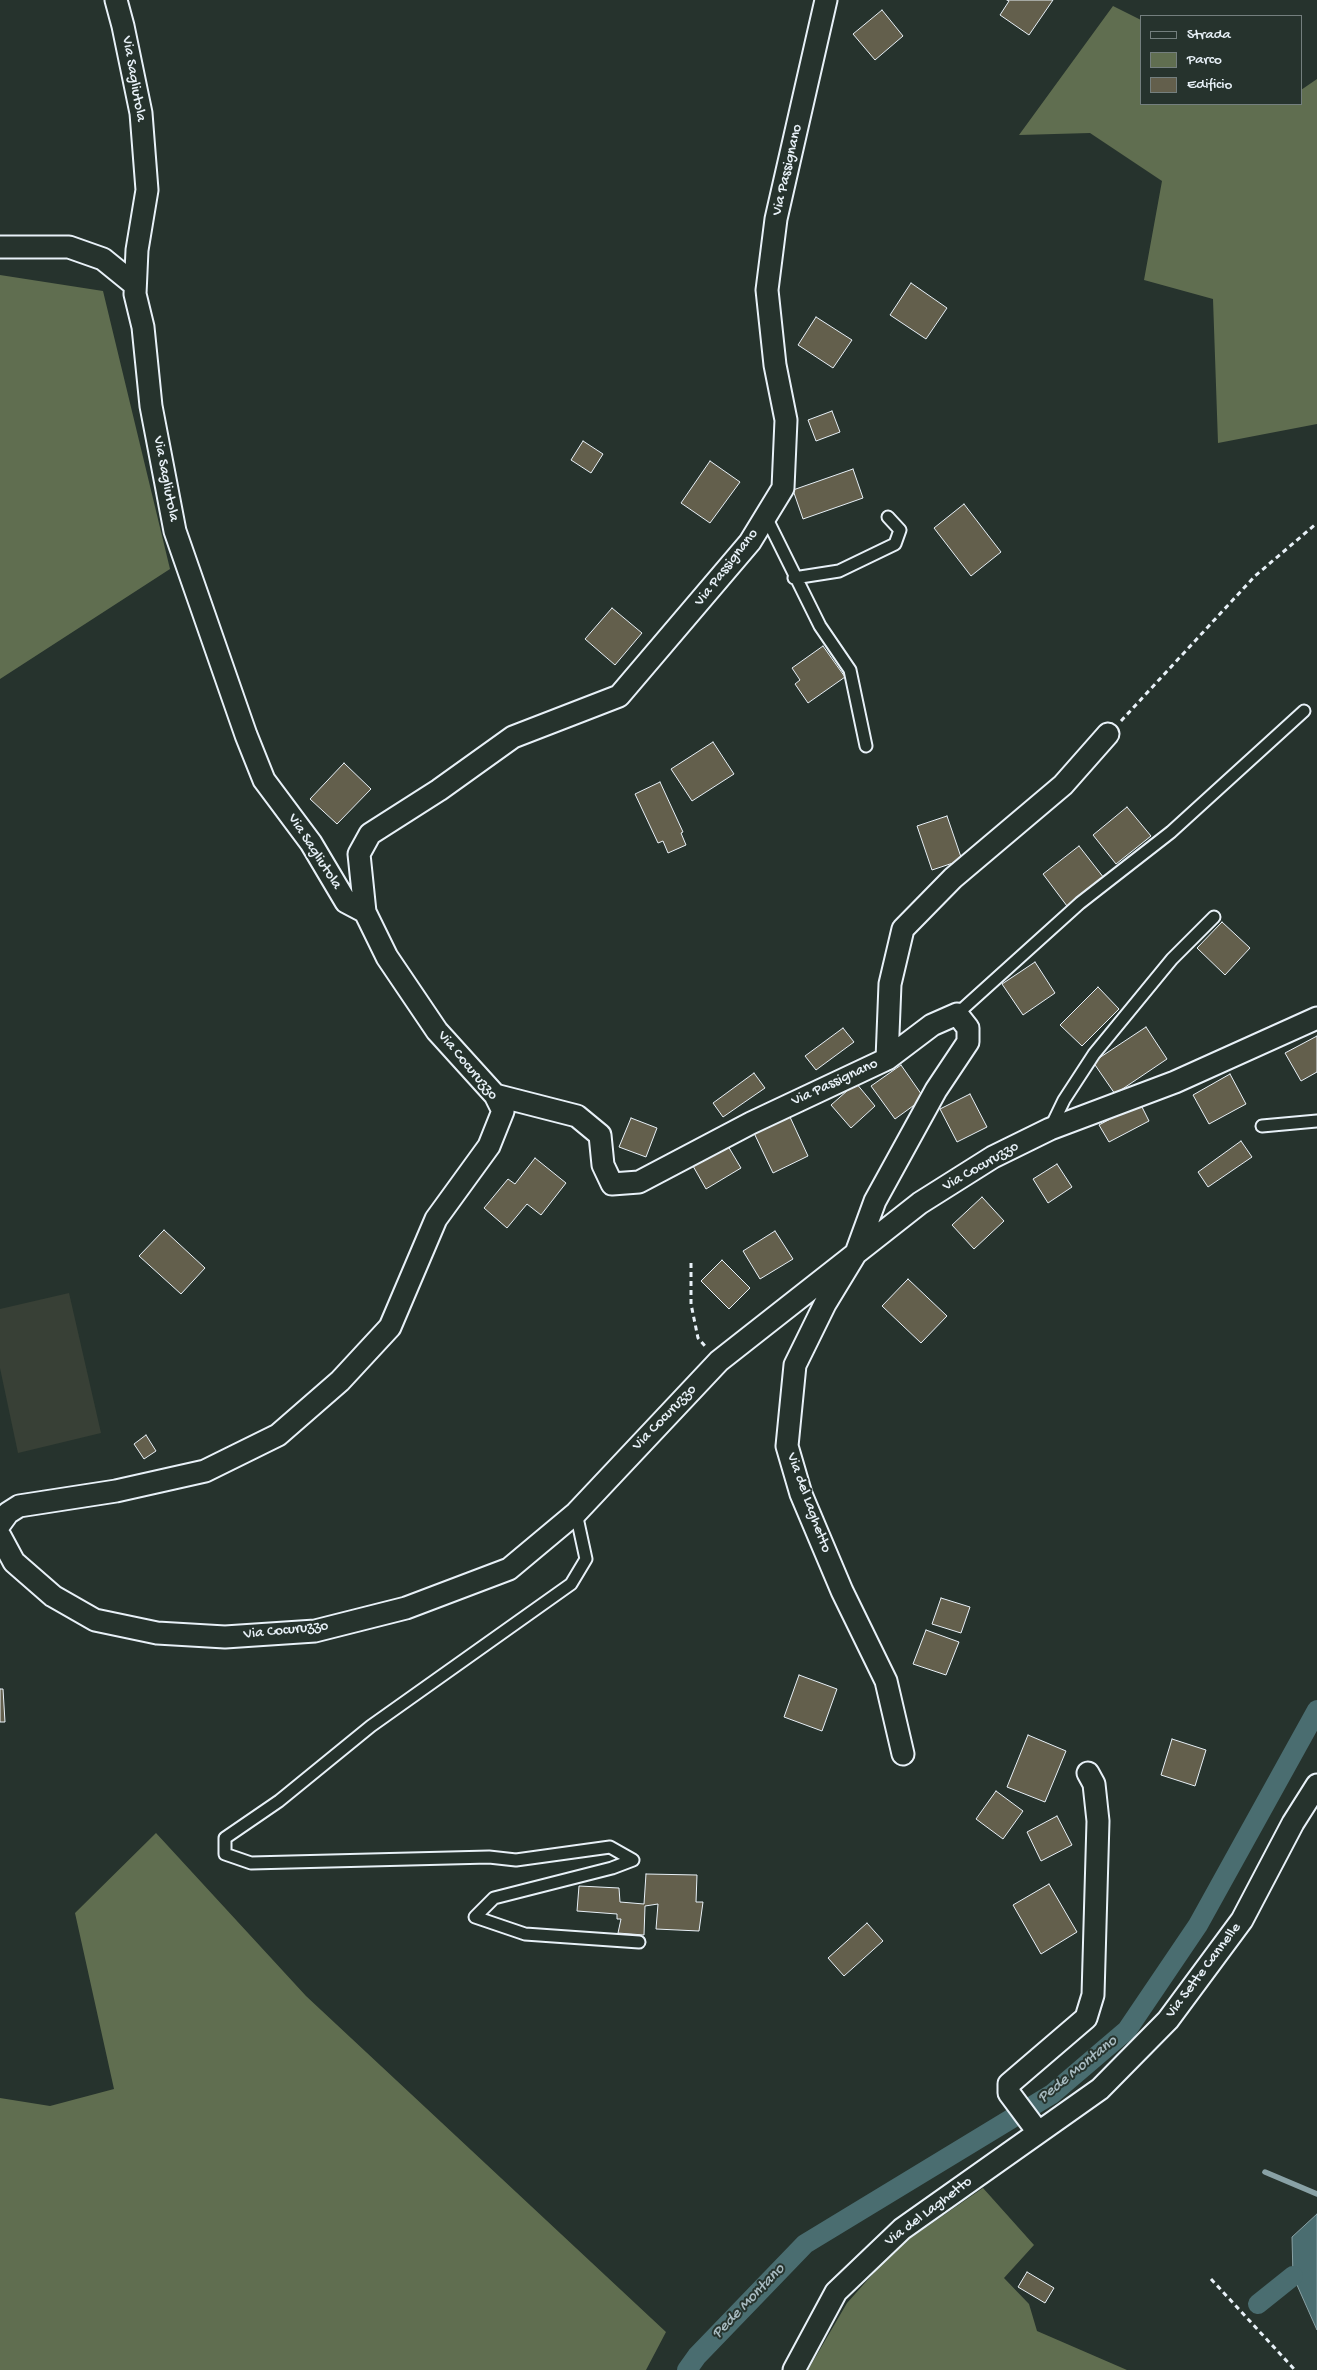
<!DOCTYPE html>
<html>
<head>
<meta charset="utf-8">
<style>
  body { margin:0 }
  #map { position:relative; width:1317px; height:2370px; overflow:hidden; background:#26332d; font-family:"Gochi Hand",sans-serif }
  canvas { display:block }
  .legend { position:absolute; left:1140px; top:15px; width:162px; height:90px; box-sizing:border-box; background:#26332d; border:1px solid #747f7e; margin:0; padding:6px 9px; list-style:none; font-size:15px; color:#e8f1f8 }
  .legend li { display:flex; align-items:center; gap:10px; height:25px }
  .legend b { width:25px; border:1px solid #747f7e }
</style>
</head>
<body>
<div id="map">
<canvas width="1317" height="2370"></canvas>
<ul class="legend">
<li><b style="height:6px;background:#26332d"></b>Strada</li>
<li><b style="height:14px;background:#606e50"></b>Parco</li>
<li><b style="height:14px;background:#635f4c"></b>Edificio</li>
</ul>
</div>
<script>
const ctx = document.querySelector('canvas').getContext('2d');
ctx.lineJoin = 'round';
function fillPath(path, color) {
  ctx.fillStyle = color;
  ctx.fill(path, 'evenodd');
}
function shape(rows) {
  const path = new Path2D();
  for (const r of rows) {
    path.moveTo(r[0], r[1]);
    for (let i = 2; i < r.length; i += 2) path.lineTo(r[i], r[i + 1]);
  }
  return path;
}
function stroke(path, color, width, dash) {
  ctx.strokeStyle = color;
  ctx.lineWidth = width;
  ctx.lineCap = dash ? 'butt' : 'round';
  ctx.setLineDash(dash || []);
  ctx.stroke(path);
}
function label(font, color, halo, rows, align = 'center') {
  ctx.font = font + ' "Gochi Hand",sans-serif';
  ctx.lineWidth = 4;
  ctx.setLineDash([]);
  ctx.textBaseline = 'middle';
  ctx.strokeStyle = halo;
  ctx.fillStyle = color;
  for (const [text, x, y, turn = 0] of rows) {
    ctx.save();
    ctx.translate(x, y);
    ctx.rotate((+turn || 0) * Math.PI / 180);
    ctx.textAlign = isNaN(turn) ? turn : align;
    if (halo) ctx.strokeText(text, 0, 0);
    ctx.fillText(text, 0, 0);
    ctx.restore();
  }
}
const built = shape([
  [69,1293,101,1433,18,1453,0,1368,0,1309]
]);
const green = shape([
  [1113,6,1141,20,1141,104,1301,104,1301,90,1317,79,1317,424,1218,443,1213,299,1144,280,1162,181,1090,133,1019,135],
  [0,275,103,291,170,569,0,679],
  [156,1833,306,1996,666,2332,646,2370,0,2370,0,2098,50,2106,114,2089,75,1913],
  [983,2188,1034,2245,1004,2278,1029,2304,1037,2331,1127,2370,808,2370,847,2303,896,2248]
]);
const water = shape([
  [1317,2214,1317,2330,1293,2276,1292,2237,1317,2214]
]);
const stream = shape([
  [1265,2172,1317,2194]
]);
const canal = shape([
  [1258,2304,1293,2276],
  [687,2370,697,2356,805,2244,1052,2094,1127,2030,1198,1925,1317,1710]
]);
const building = shape([
  [1007,0,1053,0,1029,35,1000,15,1009,1,1007,0],
  [882,10,903,36,875,60,853,34,882,10],
  [911,283,947,308,926,339,890,315,911,283],
  [816,317,852,340,833,368,798,345,816,317],
  [832,411,840,432,816,441,808,420,832,411],
  [583,441,603,454,591,473,571,460,583,441],
  [710,461,740,482,710,523,681,503,710,461],
  [853,469,863,498,803,519,793,490,853,469],
  [964,504,1001,552,971,576,934,528,964,504],
  [612,608,642,633,615,665,585,639,612,608],
  [823,646,845,677,808,703,795,684,800,680,792,668,823,646],
  [713,742,734,774,692,801,671,769,713,742],
  [344,763,371,789,337,824,310,799,344,763],
  [660,782,683,832,681,833,686,845,668,853,663,841,658,843,635,794,660,782],
  [1127,807,1151,836,1116,864,1093,835,1127,807],
  [947,816,962,860,932,870,917,826,947,816],
  [1079,846,1104,878,1067,906,1043,874,1079,846],
  [1222,922,1250,948,1225,975,1197,948,1222,922],
  [1035,962,1055,993,1023,1015,1002,984,1035,962],
  [1098,987,1119,1009,1082,1046,1060,1025,1098,987],
  [1146,1027,1167,1059,1115,1094,1093,1062,1146,1027],
  [843,1028,854,1042,816,1070,805,1056,843,1028],
  [1317,1036,1317,1072,1301,1081,1285,1053,1317,1036],
  [901,1065,924,1098,895,1119,871,1086,901,1065],
  [754,1073,765,1088,723,1117,713,1103,754,1073],
  [1230,1074,1246,1104,1209,1124,1193,1095,1230,1074],
  [856,1083,875,1106,851,1128,831,1105,856,1083],
  [970,1094,987,1127,957,1142,940,1109,970,1094],
  [1140,1103,1149,1121,1109,1142,1099,1125,1140,1103],
  [790,1117,808,1156,773,1173,754,1133,790,1117],
  [631,1118,657,1128,646,1157,619,1147,631,1118],
  [1241,1141,1252,1157,1208,1187,1198,1172,1241,1141],
  [728,1146,741,1168,706,1189,693,1166,728,1146],
  [535,1158,566,1183,541,1215,527,1204,507,1228,484,1208,508,1179,515,1184,535,1158],
  [1057,1164,1072,1187,1048,1203,1033,1179,1057,1164],
  [982,1197,1004,1221,974,1249,952,1225,982,1197],
  [164,1230,205,1268,181,1294,139,1256,164,1230],
  [775,1231,793,1259,760,1279,743,1251,775,1231],
  [722,1260,750,1288,729,1309,701,1281,722,1260],
  [908,1279,947,1316,921,1343,882,1306,908,1279],
  [146,1435,156,1451,144,1459,134,1444,146,1435],
  [941,1598,970,1607,961,1633,932,1624,941,1598],
  [926,1630,959,1642,946,1675,913,1664,926,1630],
  [799,1675,837,1689,822,1731,784,1717,799,1675],
  [0,1689,3,1689,5,1722,0,1722,0,1689],
  [1028,1735,1066,1751,1045,1802,1007,1787,1028,1735],
  [1172,1739,1206,1750,1195,1786,1161,1775,1172,1739],
  [996,1791,1023,1811,1003,1839,976,1819,996,1791],
  [1057,1816,1072,1845,1041,1861,1027,1832,1057,1816],
  [646,1874,697,1875,696,1902,703,1902,699,1931,656,1929,658,1904,645,1906,644,1935,618,1933,621,1919,617,1919,617,1914,577,1911,579,1886,619,1888,620,1902,644,1904,646,1874],
  [1049,1884,1077,1932,1041,1954,1013,1905,1049,1884],
  [867,1923,883,1941,844,1976,828,1958,867,1923],
  [1027,2272,1054,2288,1045,2303,1018,2287,1027,2272]
]);
const path = shape([
  [1121,721,1255,576,1317,523],
  [691,1263,691,1304,698,1338,705,1346],
  [1211,2279,1295,2370]
]);
const service = shape([
  [766,517,820,626,850,670,866,746],
  [794,578,839,571,895,544,900,530,888,517],
  [957,1014,1080,903,1171,832,1304,711],
  [1262,1126,1317,1121],
  [1050,1129,1064,1100,1094,1054,1172,959,1214,917],
  [576,1513,586,1559,571,1584,371,1726,279,1801,225,1838,225,1854,251,1863,489,1857,516,1860,610,1847,633,1860,612,1868,494,1898,475,1917,525,1934,639,1942]
]);
const minor = shape([
  [116,0,123,26,141,113,147,190,137,250,135,294,143,327,151,406,175,531,246,735,264,780,311,843,346,902,365,912],
  [0,247,69,247,103,259,135,285],
  [887,1059,890,984,903,929,953,878,1063,785,1108,734],
  [495,1095,577,1116,600,1135,603,1165,612,1184,639,1182,751,1123,887,1059,932,1025,957,1014,968,1028,968,1042,936,1090,875,1201,856,1253,825,1304,795,1365,787,1446,801,1494,842,1591,886,1681,903,1754],
  [0,1524,8,1513,19,1506,116,1491,205,1471,278,1435,340,1381,390,1327,436,1219,489,1146,503,1111,495,1095,437,1031,387,957,365,912,359,854,370,834,439,790,513,737,619,696,750,542,783,488,786,420,775,365,767,290,776,219,826,0],
  [0,1536,14,1562,53,1596,95,1620,157,1633,225,1637,315,1631,406,1608,509,1569,576,1513,719,1361,920,1203,993,1157,1050,1129,1175,1082,1317,1018],
  [1038,2132,1009,2093,1009,2084,1086,2018,1093,1995,1098,1821,1094,1784,1088,1773],
  [794,2370,836,2292,902,2229,1100,2089,1168,2020,1242,1920,1293,1823,1317,1785]
]);
const streetNames = [
  ["Via Sagliutola",133,79,80],
  ["Via Passignano",788,170,-77],
  ["Via Sagliutola",165,479,79],
  ["Via Passignano",727,568,-52],
  ["Via Sagliutola",314,852,57],
  ["Via Cocuruzzo",467,1066,50],
  ["Via Passignano",835,1083,-25],
  ["Via Cocuruzzo",981,1167,-30],
  ["Via Cocuruzzo",665,1418,-46],
  ["Via del Laghetto",808,1503,70],
  ["Via Cocuruzzo",286,1631,-6],
  ["Via Sette Cannelle",1204,1971,-53],
  ["Via del Laghetto",929,2212,-37]
];
const waterNames = [
  ["Pede Montano",1078,2070,-39],
  ["Pede Montano",749,2302,-46]
];
fillPath(built, '#384036');
fillPath(green, '#606e50');
fillPath(water, '#4a6d70');
stroke(water, '#89a2a6', 1);
stroke(stream, '#89a2a6', 5.5);
stroke(canal, '#4a6d70', 20);
fillPath(building, '#635f4c');
stroke(building, '#e8f1f8', 1);
stroke(service, '#e8f1f8', 15);
stroke(minor, '#e8f1f8', 25);
stroke(path, '#e8f1f8', 3, [5, 4]);
stroke(service, '#26332d', 11);
stroke(minor, '#26332d', 21);
label('15px', '#e8f1f8', '#26332d', streetNames);
label('italic 16px', '#a9bcc2', '#26332d', waterNames);
</script>
</body>
</html>
